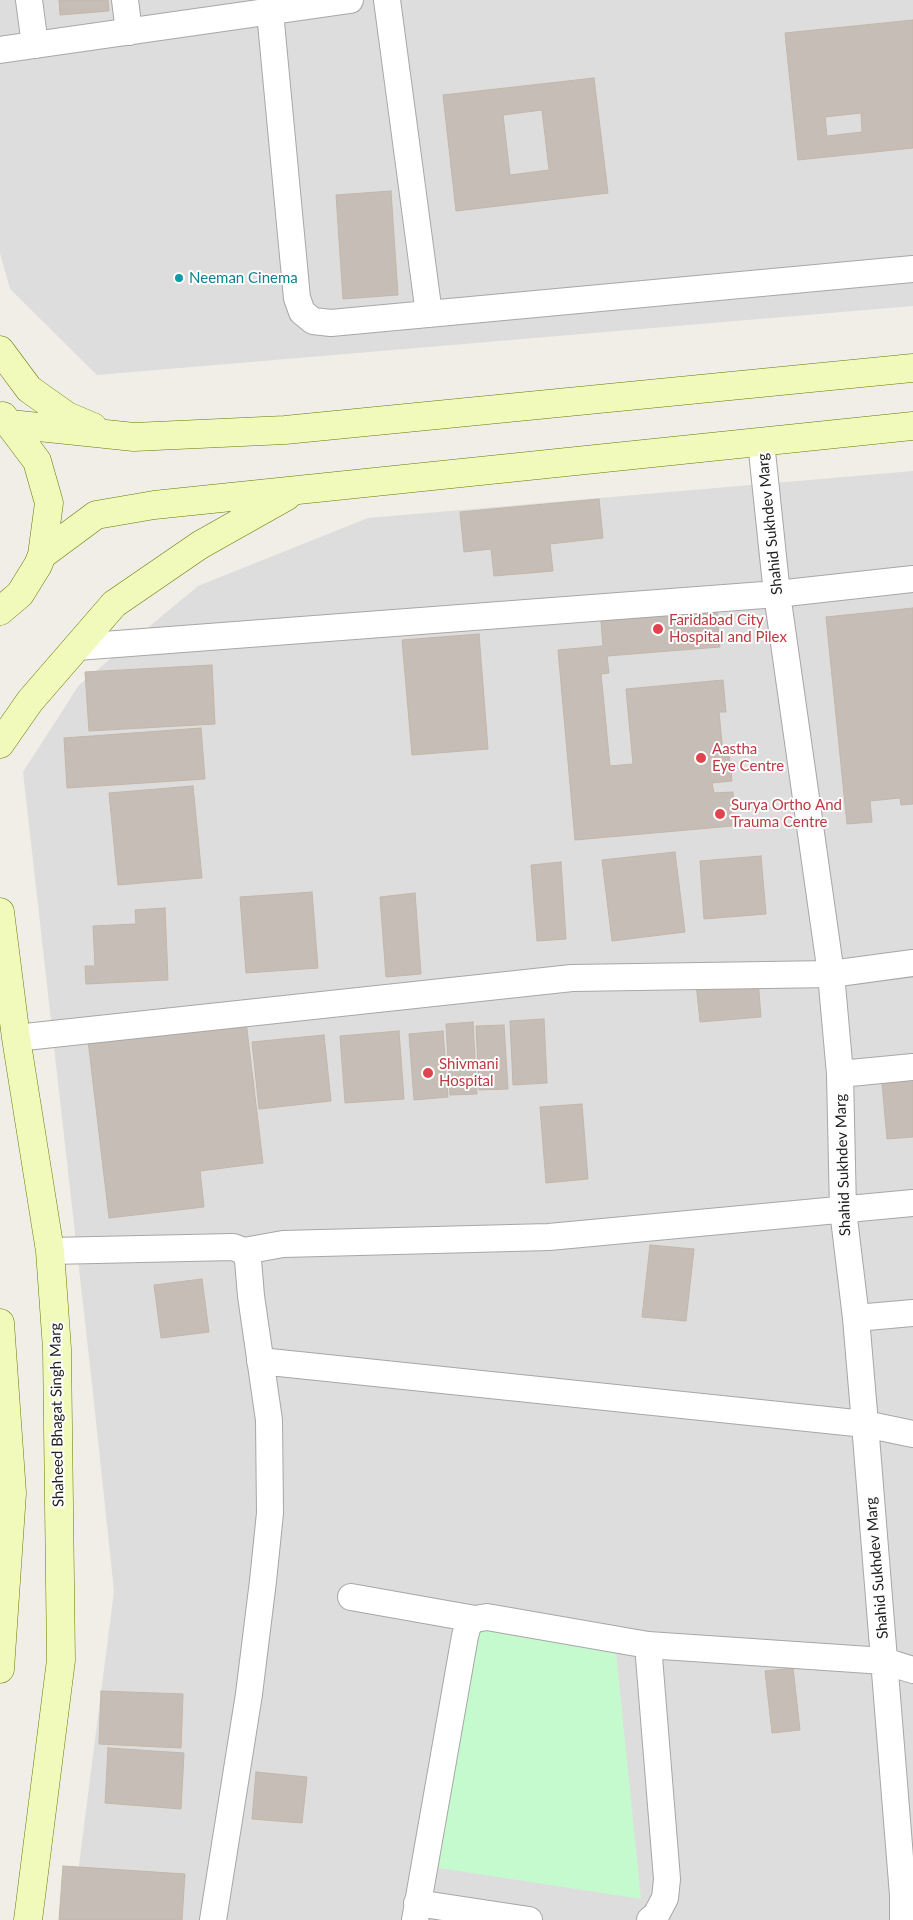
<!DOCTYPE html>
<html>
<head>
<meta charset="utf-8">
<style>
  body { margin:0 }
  canvas { display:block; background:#f1eee7 }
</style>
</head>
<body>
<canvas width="913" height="1920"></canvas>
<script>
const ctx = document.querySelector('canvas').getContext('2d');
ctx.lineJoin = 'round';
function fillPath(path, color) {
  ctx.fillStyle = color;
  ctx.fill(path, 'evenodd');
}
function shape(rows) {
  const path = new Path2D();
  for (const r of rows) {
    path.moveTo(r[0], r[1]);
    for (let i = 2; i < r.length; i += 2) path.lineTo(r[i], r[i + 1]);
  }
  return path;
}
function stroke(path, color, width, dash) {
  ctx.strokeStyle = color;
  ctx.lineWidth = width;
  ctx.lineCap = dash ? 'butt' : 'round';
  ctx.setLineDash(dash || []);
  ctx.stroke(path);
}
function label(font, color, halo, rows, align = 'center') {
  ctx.font = font + ' Lato,sans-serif';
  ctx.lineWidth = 4;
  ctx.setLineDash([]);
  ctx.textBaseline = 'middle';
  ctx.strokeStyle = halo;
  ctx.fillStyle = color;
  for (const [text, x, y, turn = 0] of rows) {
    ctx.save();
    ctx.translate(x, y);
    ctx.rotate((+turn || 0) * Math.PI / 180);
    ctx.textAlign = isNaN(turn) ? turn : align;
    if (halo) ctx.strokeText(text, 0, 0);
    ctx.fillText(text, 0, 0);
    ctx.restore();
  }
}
const residential = shape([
  [0,0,913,0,913,306,97,375,10,289,0,253],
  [913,471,913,1920,72,1920,114,1591,93,1393,23,772,79,685,198,586,368,518]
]);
const park = shape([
  [469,1619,615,1642,641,1899,439,1868]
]);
const building = shape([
  [59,0,108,0,109,11,60,15,59,0],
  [913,20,913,148,798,160,785,33,913,20],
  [861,113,862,132,827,136,825,117,861,113],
  [594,78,608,193,456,211,443,95,594,78],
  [542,110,549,170,510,175,503,115,542,110],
  [391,191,398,295,343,299,336,195,391,191],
  [599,499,603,538,550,544,553,571,494,576,491,549,464,552,460,512,599,499],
  [913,608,913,804,901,805,900,798,870,801,872,822,847,824,826,617,913,608],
  [717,611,720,647,607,656,609,673,601,674,610,766,633,764,626,689,723,680,726,712,719,712,723,753,729,753,732,781,712,783,714,793,733,792,734,812,731,812,732,826,575,840,558,650,603,646,601,621,717,611],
  [479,634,488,749,412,755,402,640,479,634],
  [212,665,215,724,89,731,85,672,212,665],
  [201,728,205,779,67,788,64,738,201,728],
  [193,786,202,878,118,885,109,793,193,786],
  [675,852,685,932,612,941,602,860,675,852],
  [761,856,766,914,704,919,700,861,761,856],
  [561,862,566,939,537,941,531,865,561,862],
  [312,892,318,968,246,973,240,897,312,892],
  [415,893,421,974,386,977,380,897,415,893],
  [165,908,168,980,86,984,85,966,95,966,93,926,136,924,135,910,165,908],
  [758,978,761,1017,700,1022,696,983,758,978],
  [544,1019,547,1083,513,1085,510,1021,544,1019],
  [246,1021,263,1163,200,1171,204,1207,109,1218,88,1040,246,1021],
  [473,1022,477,1094,450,1095,446,1024,473,1022],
  [504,1025,508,1089,479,1090,476,1026,504,1025],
  [399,1031,404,1099,345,1103,340,1036,399,1031],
  [443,1031,448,1097,414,1100,409,1034,443,1031],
  [324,1035,331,1101,259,1109,252,1042,324,1035],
  [913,1080,913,1137,887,1139,882,1083,913,1080],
  [582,1104,588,1179,546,1183,540,1107,582,1104],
  [650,1245,694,1249,686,1321,642,1317,650,1245],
  [202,1279,209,1332,161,1338,154,1285,202,1279],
  [793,1668,800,1730,772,1733,765,1671,793,1668],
  [101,1691,183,1694,181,1748,99,1744,101,1691],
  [108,1748,184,1753,181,1809,105,1803,108,1748],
  [256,1772,307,1777,302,1823,252,1819,256,1772],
  [63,1866,185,1874,182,1920,59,1920,63,1866]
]);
const street = shape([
  [29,0,35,45],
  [125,0,129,32],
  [387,0,429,314],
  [270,12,297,298,302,312,313,321,331,323,913,269],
  [0,50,350,0],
  [761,442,777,594,831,974,840,1074,843,1210,856,1318,865,1424,903,1895,903,1920],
  [77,647,777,594,913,579],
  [16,1038,572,978,831,974,913,963],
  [840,1074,913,1067],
  [50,1251,233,1247,244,1251,248,1260,251,1296,269,1420,270,1513,263,1581,249,1694,213,1920],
  [244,1251,283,1244,549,1237,913,1203],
  [856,1318,913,1313],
  [260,1361,865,1424,913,1434],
  [351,1597,475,1619],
  [648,1645,667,1879,665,1898,656,1915,650,1920],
  [417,1903,529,1920],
  [415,1920,465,1636,468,1625,475,1619,487,1617,648,1645,884,1661,913,1670]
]);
const secondary = shape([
  [0,350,29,389,67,416,93,427],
  [10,424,134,437,285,430,913,368],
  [42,555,96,515,154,505,913,426],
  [0,611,20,594,38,565,42,555,49,503,37,461,3,416],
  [0,744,30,701,114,604,200,545,287,496],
  [0,912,16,1038,50,1251,57,1349,61,1660,28,1920],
  [0,1323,12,1493,0,1669]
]);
const markers = [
  [179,278,5,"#0f9aa8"],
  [658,629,6,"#e0444e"],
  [701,758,6,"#e0444e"],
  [720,814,6,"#e0444e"],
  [428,1073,6,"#e0444e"]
];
const cultureNames = [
  ["Neeman Cinema",189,278]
];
const streetNames = [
  ["Shahid Sukhdev Marg",770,524,-96],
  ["Shahid Sukhdev Marg",843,1165,-92],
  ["Shaheed Bhagat Singh Marg",57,1415,-91],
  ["Shahid Sukhdev Marg",877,1568,-95]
];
const healthNames = [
  ["Faridabad City",669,620],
  ["Hospital and Pilex",669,637],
  ["Aastha",712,749],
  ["Eye Centre",712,766],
  ["Surya Ortho And",731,805],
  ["Trauma Centre",731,822],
  ["Shivmani",439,1064],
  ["Hospital",439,1081]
];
fillPath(residential, '#dedddd');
fillPath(park, '#c4facd');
fillPath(building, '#c6beb6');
stroke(building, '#c3b6a9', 1);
stroke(street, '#a7a7a7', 28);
stroke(secondary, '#647b04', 29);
stroke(street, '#fff', 26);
stroke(secondary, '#f2fabb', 28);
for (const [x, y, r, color] of markers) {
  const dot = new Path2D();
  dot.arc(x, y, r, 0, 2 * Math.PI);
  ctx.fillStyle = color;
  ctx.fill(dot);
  stroke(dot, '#fff', 2);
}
label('15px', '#0d838f', '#fff', cultureNames, 'left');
label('15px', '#202020', '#fff', streetNames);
label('15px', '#be3a42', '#fff', healthNames, 'left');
</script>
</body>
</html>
